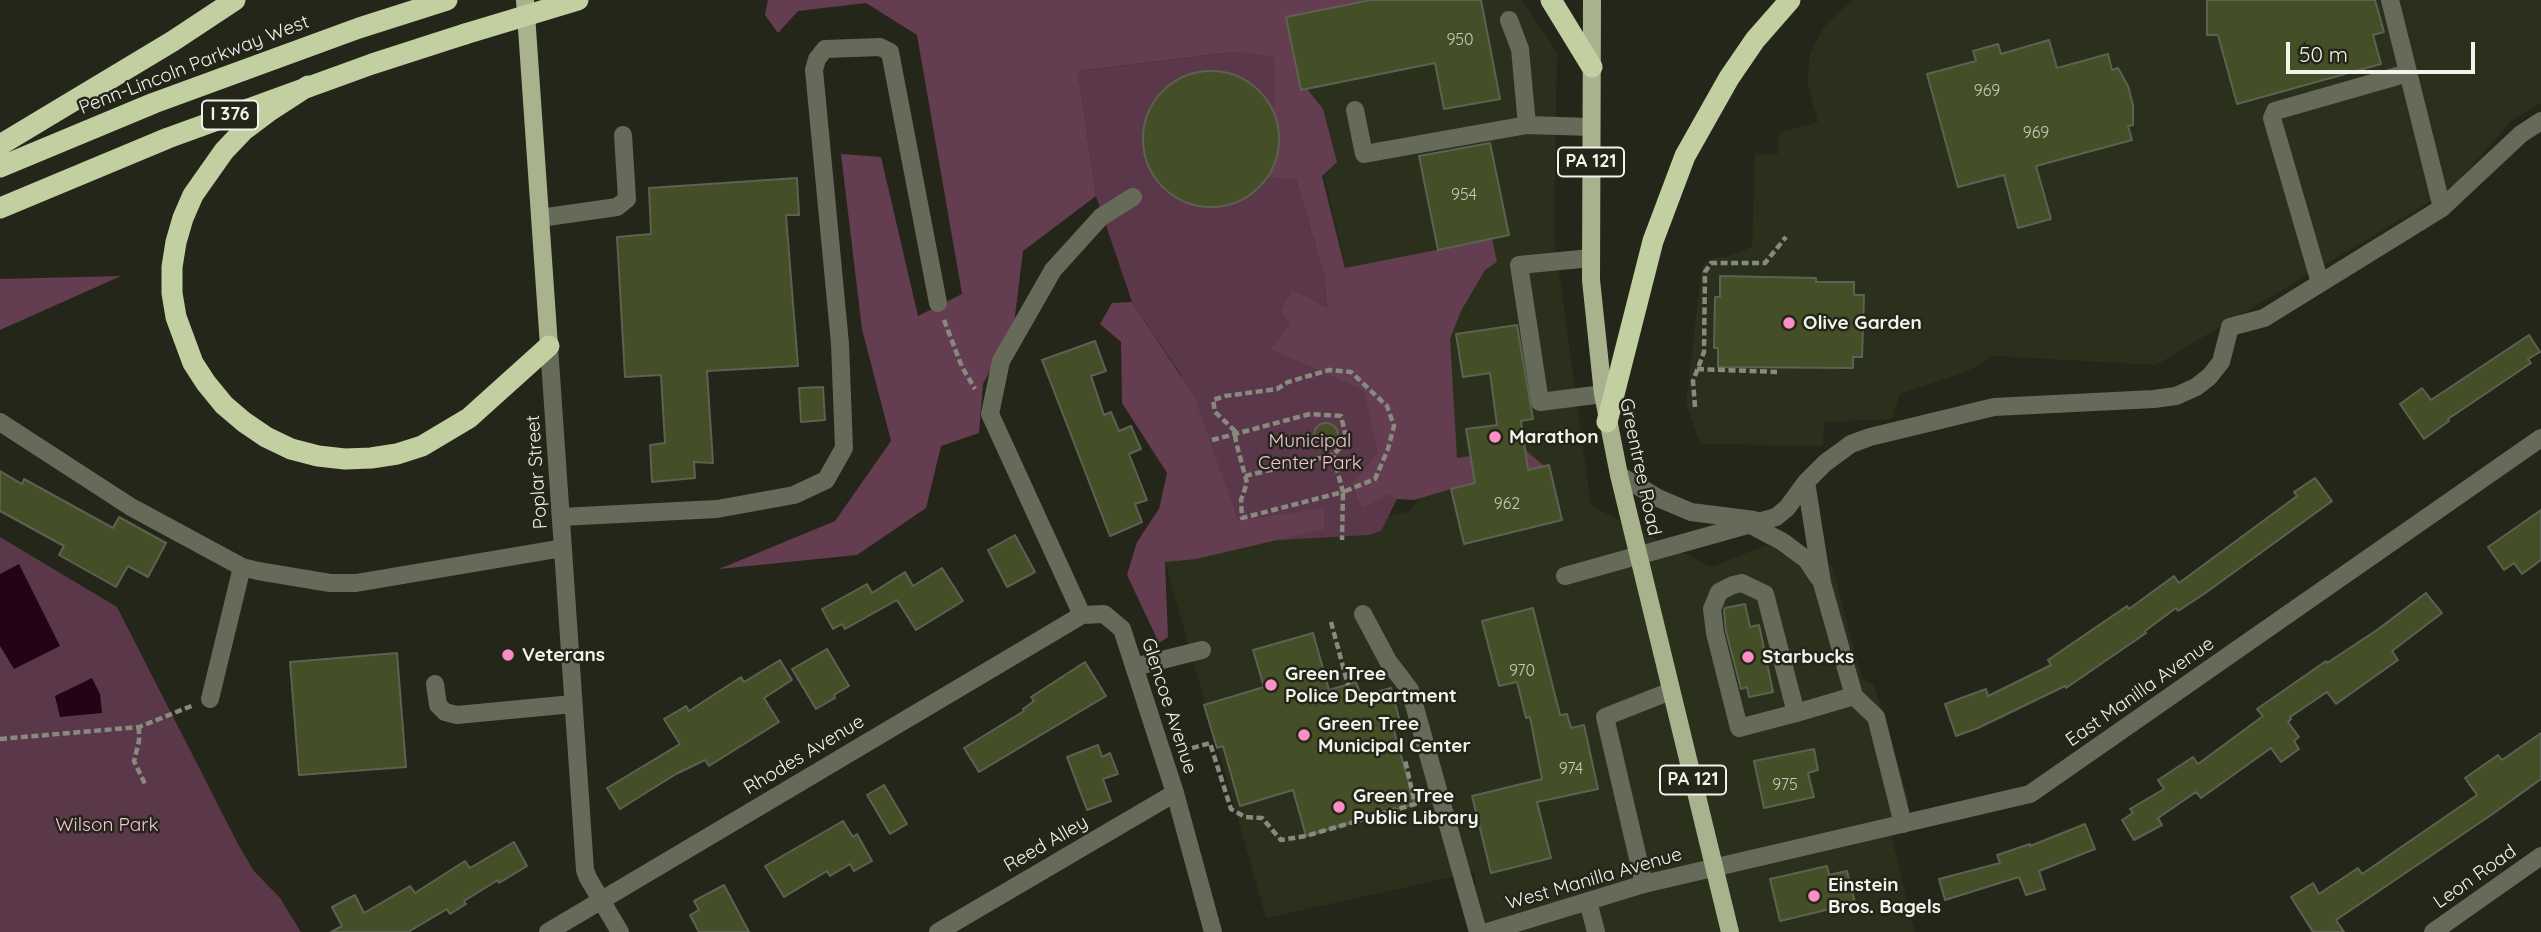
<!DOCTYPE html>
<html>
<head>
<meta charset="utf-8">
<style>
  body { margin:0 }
  #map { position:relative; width:2541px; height:932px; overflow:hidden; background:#232619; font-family:Quicksand,sans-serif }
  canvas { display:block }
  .scale { position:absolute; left:2286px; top:42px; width:189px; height:32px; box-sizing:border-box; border:4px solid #f2f4eb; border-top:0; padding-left:9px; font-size:21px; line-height:24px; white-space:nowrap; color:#f2f4eb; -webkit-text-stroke:5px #232619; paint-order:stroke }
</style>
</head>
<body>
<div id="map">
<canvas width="2541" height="932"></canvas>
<div class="scale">50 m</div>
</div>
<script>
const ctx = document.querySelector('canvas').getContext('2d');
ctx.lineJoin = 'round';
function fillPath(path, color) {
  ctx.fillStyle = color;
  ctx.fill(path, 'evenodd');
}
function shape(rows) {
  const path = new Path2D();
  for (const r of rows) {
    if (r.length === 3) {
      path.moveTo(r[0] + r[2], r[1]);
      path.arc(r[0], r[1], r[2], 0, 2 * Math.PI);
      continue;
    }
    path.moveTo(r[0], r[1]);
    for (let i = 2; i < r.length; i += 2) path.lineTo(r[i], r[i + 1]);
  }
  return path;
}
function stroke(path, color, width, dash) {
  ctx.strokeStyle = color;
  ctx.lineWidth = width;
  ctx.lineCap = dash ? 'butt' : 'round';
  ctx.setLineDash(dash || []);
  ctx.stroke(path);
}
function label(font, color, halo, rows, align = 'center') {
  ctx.font = font + ' Quicksand,sans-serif';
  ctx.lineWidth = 5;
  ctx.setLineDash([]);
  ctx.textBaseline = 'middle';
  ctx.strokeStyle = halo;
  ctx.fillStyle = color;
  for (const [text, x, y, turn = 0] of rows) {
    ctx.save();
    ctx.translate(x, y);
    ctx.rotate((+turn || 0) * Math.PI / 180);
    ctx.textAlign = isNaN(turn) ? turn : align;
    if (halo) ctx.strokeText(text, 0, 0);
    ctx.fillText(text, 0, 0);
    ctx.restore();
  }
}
const built = shape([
  [1371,0,1522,0,1557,52,1554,235,1591,506,1712,567,1766,545,1832,566,1862,679,1874,685,1909,801,1892,839,1915,932,1476,932,1475,872,1266,918,1165,562,1408,512,1457,459,1346,268,1286,17],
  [1852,0,2541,0,2541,103,2512,120,2458,182,2423,206,2156,365,1994,356,1966,372,1900,394,1892,419,1824,422,1823,446,1700,444,1686,403,1702,266,1713,258,1726,257,1752,247,1755,155,1778,154,1779,133,1818,122,1807,83,1810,54,1823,28]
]);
const green = shape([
  [1233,52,1274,55,1296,179,1324,275,1327,309,1366,350,1394,416,1397,499,1381,531,1368,535,1226,543,1181,375,1132,302,1096,196,1078,71],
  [0,537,117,607,239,846,254,871,280,898,301,932,0,932]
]);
const forest = shape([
  [768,0,1387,0,1289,31,1299,79,1323,109,1337,162,1322,176,1345,268,1492,239,1497,262,1485,270,1461,311,1450,339,1457,458,1523,448,1544,466,1451,489,1414,500,1397,499,1389,494,1362,508,1352,484,1378,453,1364,390,1270,349,1290,325,1281,310,1293,290,1327,308,1324,275,1296,179,1268,177,1275,117,1274,56,1233,52,1078,71,1096,196,1023,251,1014,324,983,384,979,433,941,446,926,508,857,555,719,569,835,521,891,441,862,329,841,154,881,157,918,316,962,294,917,35,866,3,798,11,778,33,765,15],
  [121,276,0,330,0,331,0,279],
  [1132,302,1194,396,1238,521,1324,508,1324,529,1196,559,1165,562,1168,637,1159,643,1127,575,1137,542,1159,509,1167,473,1122,403,1121,342,1100,324,1112,303]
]);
const water = shape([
  [19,564,60,646,14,669,0,646,0,574],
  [92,678,100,694,102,713,60,717,55,696]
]);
const building = shape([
  [1371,0,1481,0,1500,99,1444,109,1435,63,1301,90,1286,17,1371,0],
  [2207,0,2375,0,2384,32,2373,35,2381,64,2237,104,2218,35,2207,35,2207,0],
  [2049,40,2057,68,2108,54,2112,70,2118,68,2128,86,2133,105,2133,125,2128,126,2132,140,2036,166,2051,219,2018,228,2004,175,1958,187,1927,74,1976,61,1973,51,1998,44,2001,54,2049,40],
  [1211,139,68],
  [1490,143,1509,235,1438,250,1419,156,1490,143],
  [797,178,799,215,786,215,798,366,707,371,713,463,694,462,695,478,652,482,650,445,665,443,661,375,625,377,617,237,651,234,649,188,797,178],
  [1720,276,1816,278,1816,282,1854,282,1854,295,1864,295,1862,357,1853,357,1853,368,1718,367,1718,348,1714,348,1715,297,1720,297,1720,276],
  [1517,325,1533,419,1521,421,1528,470,1549,465,1562,520,1464,544,1451,489,1475,483,1466,429,1497,425,1490,373,1463,377,1456,334,1517,325],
  [2529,335,2540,352,2528,359,2531,363,2448,419,2449,421,2424,439,2400,404,2422,388,2431,400,2529,335],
  [1095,341,1106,371,1091,376,1104,415,1111,412,1119,431,1131,426,1141,449,1129,454,1147,500,1135,504,1142,522,1110,536,1042,360,1095,341],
  [823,387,825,420,801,422,799,388,823,387],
  [1326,435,12],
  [0,471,22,484,24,479,113,528,119,517,166,543,148,577,128,566,116,587,59,555,64,546,0,511,0,471],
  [2315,478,2332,501,2204,594,2178,611,2176,608,2145,631,2146,633,2066,688,2065,686,1978,728,1956,736,1945,704,1986,689,1988,696,2051,665,2048,660,2127,606,2129,609,2174,576,2179,583,2297,496,2294,492,2315,478],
  [2541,510,2541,560,2522,574,2514,563,2504,570,2488,547,2541,510],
  [1015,535,1035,572,1007,587,988,550,1015,535],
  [942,568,963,601,916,630,897,600,845,629,842,624,833,629,822,609,867,584,872,593,905,572,913,586,942,568],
  [2426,593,2442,613,2392,651,2398,660,2336,704,2327,692,2290,717,2291,719,2288,722,2299,737,2294,741,2299,749,2281,762,2271,748,2201,798,2196,792,2158,818,2162,825,2134,840,2122,820,2133,813,2130,809,2164,789,2158,780,2193,757,2198,764,2263,716,2257,709,2326,661,2327,663,2377,630,2426,593],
  [1745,604,1750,627,1759,625,1773,692,1749,697,1747,687,1741,689,1726,631,1724,611,1725,608,1745,604],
  [1533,608,1560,715,1567,714,1571,728,1584,725,1598,789,1537,802,1551,858,1491,873,1472,796,1542,779,1530,717,1526,718,1517,682,1499,686,1482,621,1533,608],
  [1313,633,1329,690,1356,682,1361,696,1391,688,1400,722,1392,724,1415,804,1306,836,1293,790,1240,806,1223,746,1217,748,1204,705,1264,687,1253,650,1313,633],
  [827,649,849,686,834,695,835,698,816,709,792,669,827,649],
  [397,653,406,767,299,775,290,662,397,653],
  [780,660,792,680,764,698,779,722,709,766,705,760,676,774,620,809,607,788,680,744,664,719,686,706,689,711,741,677,744,682,780,660],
  [1085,662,1106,696,979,772,964,748,1024,711,1023,709,1034,701,1031,697,1085,662],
  [2541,733,2541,779,2494,813,2336,920,2344,932,2313,932,2291,897,2313,883,2319,894,2358,868,2362,874,2477,795,2465,778,2498,755,2502,760,2541,733],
  [1098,745,1102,757,1110,753,1118,774,1103,779,1111,801,1087,810,1067,757,1098,745],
  [1814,749,1818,770,1808,773,1814,797,1764,808,1754,761,1814,749],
  [884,785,907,824,890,834,867,795,884,785],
  [843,821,853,837,857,834,872,861,854,871,850,864,830,876,827,871,784,897,765,866,843,821],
  [2085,824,2095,849,2039,871,2045,889,2026,895,2019,877,1945,900,1939,879,2000,863,1997,855,2030,844,2030,846,2085,824],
  [514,842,527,866,499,883,498,880,464,901,466,904,450,914,447,909,408,932,331,932,342,926,332,907,355,895,364,913,410,886,415,893,465,861,470,868,514,842],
  [1827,866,1829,875,1847,871,1855,903,1780,921,1770,879,1827,866],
  [724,885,749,932,699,932,690,915,699,910,694,901,724,885]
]);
const path = shape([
  [944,320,962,367,975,389],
  [1697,369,1777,372],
  [1695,407,1693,381,1704,352,1705,272,1711,263,1765,263,1786,237],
  [1212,440,1235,434,1310,414,1341,416,1347,441,1333,455,1343,492,1242,518,1241,500,1247,483,1236,442,1235,434,1235,431,1215,412,1213,400,1225,396,1277,389,1288,382,1329,370,1351,372,1387,406,1394,426,1388,449,1375,479,1343,492,1342,540],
  [1245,476,1333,455],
  [1331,622,1348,685],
  [139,727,139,741,134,761,145,784],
  [0,739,139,727,194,705],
  [1182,751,1210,743,1231,809,1245,817,1262,818,1281,840,1306,836,1415,804,1405,760]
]);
const minor = shape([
  [1509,20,1520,49,1527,125,1591,127],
  [1355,110,1364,154,1527,125],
  [1133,197,1101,217,1053,270,1001,361,990,414,1082,615,1104,614,1122,629,1175,793,1213,932],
  [2442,208,2521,134,2541,121],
  [540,218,617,207,627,199,623,135],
  [1591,258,1519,265,1540,402,1603,394],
  [2320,283,2274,125,2272,118,2275,111,2408,73],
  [549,346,585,870,588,878,620,932],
  [0,422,131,507,242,567,258,571,330,583,356,583,563,548],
  [1619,475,1658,498,1691,512,1754,520],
  [561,517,717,509,794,495,826,480,844,448,840,344,814,70,817,59,825,49,880,47,890,52,938,303],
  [1751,525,1783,542,1807,560,1818,577],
  [1565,576,1776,517,1787,508,1806,482,1825,463,1851,444,1870,437,1994,407,2154,399,2176,396,2196,387,2209,377,2221,362,2230,327,2264,318,2442,208,2390,0],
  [1363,614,1388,661,1410,690,1478,932],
  [1134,667,1202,650],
  [435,684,438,705,445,712,457,715,573,704],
  [1854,696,1876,717,1903,824],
  [210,699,242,567],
  [1796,713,1739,728,1715,633,1712,609,1719,592,1733,585,1742,583,1765,594,1796,713,1854,696,1822,583,1806,482],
  [1644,884,1605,717,1671,691],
  [1588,901,1596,932],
  [548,932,1082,615],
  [938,932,1175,793],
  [1487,932,1644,884,2030,794,2541,438],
  [2433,932,2541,856]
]);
const major = shape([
  [525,0,549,346],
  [1592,0,1591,280,1603,394,1619,475,1730,932]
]);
const highway = shape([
  [1551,0,1592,67],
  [308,86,268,112,244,130,224,151,193,195,183,218,176,242,172,267,172,293,176,317,193,363,206,383,224,405,244,422,266,437,291,449,318,456,345,459,371,458,397,454,422,446,469,418,549,346],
  [0,145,173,41,235,0],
  [0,167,154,103,359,28,447,0],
  [0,208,168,138,372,64,465,34],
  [1607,422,1653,241,1685,156,1729,78,1755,40,1790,0]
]);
const highwayBridge = shape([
  [465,34,578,0]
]);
const markers = [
  [1789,323,7,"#fb8fc5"],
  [1495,437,7,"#fb8fc5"],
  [508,655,7,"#fb8fc5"],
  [1748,657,7,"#fb8fc5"],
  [1271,685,7,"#fb8fc5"],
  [1304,735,7,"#fb8fc5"],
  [1339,807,7,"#fb8fc5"],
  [1814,896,7,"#fb8fc5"]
];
const numberNames = [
  ["950",1460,40],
  ["969",1987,91],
  ["969",2036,133],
  ["954",1464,195],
  ["962",1507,504],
  ["970",1522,671],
  ["974",1571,769],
  ["975",1785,785]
];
const shields = [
  [230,115,56],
  [1591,162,66],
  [1693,780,66]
];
const shieldNames = [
  ["I 376",230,115],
  ["PA 121",1591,162],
  ["PA 121",1693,780]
];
const streetNames = [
  ["Penn-Lincoln Parkway West",194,65,-21],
  ["Greentree Road",1640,467,78],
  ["Poplar Street",537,472,-94],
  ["East Manilla Avenue",2140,692,-35],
  ["Glencoe Avenue",1169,706,72],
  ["Rhodes Avenue",804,755,-31],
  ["Reed Alley",1046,844,-30],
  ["Leon Road",2475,877,-35],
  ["West Manilla Avenue",1594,879,-16]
];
const poiNames = [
  ["Olive Garden",1803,323],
  ["Marathon",1509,437],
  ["Veterans",522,655],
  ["Starbucks",1762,657],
  ["Green Tree",1285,674],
  ["Police Department",1285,696],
  ["Green Tree",1318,724],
  ["Municipal Center",1318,746],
  ["Green Tree",1353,796],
  ["Public Library",1353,818],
  ["Einstein",1828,885],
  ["Bros. Bagels",1828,907]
];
const parkNames = [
  ["Municipal",1310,441],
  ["Center Park",1310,463],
  ["Wilson Park",107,825]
];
fillPath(built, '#2a301c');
fillPath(green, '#5b3849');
fillPath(forest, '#653d51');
fillPath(water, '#240316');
fillPath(building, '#454f27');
stroke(building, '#5d6152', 2);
stroke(path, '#878a7f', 4.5, [7, 3.5]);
stroke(minor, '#666b59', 18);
stroke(major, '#a8b38d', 18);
stroke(highway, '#c2cfa1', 21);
stroke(highwayBridge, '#c2cfa1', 21);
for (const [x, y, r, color] of markers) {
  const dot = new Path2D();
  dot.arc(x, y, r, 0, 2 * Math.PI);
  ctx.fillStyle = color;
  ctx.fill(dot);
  stroke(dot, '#232619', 2.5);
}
label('16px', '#c7cbba', null, numberNames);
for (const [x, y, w] of shields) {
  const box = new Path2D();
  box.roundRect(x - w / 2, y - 14.5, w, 29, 5);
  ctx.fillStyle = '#232619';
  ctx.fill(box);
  stroke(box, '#f2f4eb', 2);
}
label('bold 18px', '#f2f4eb', null, shieldNames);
label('19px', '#f2f4eb', '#232619', streetNames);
label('bold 19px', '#f2f4eb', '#232619', poiNames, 'left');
label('19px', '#fac0db', '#232619', parkNames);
</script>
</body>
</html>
